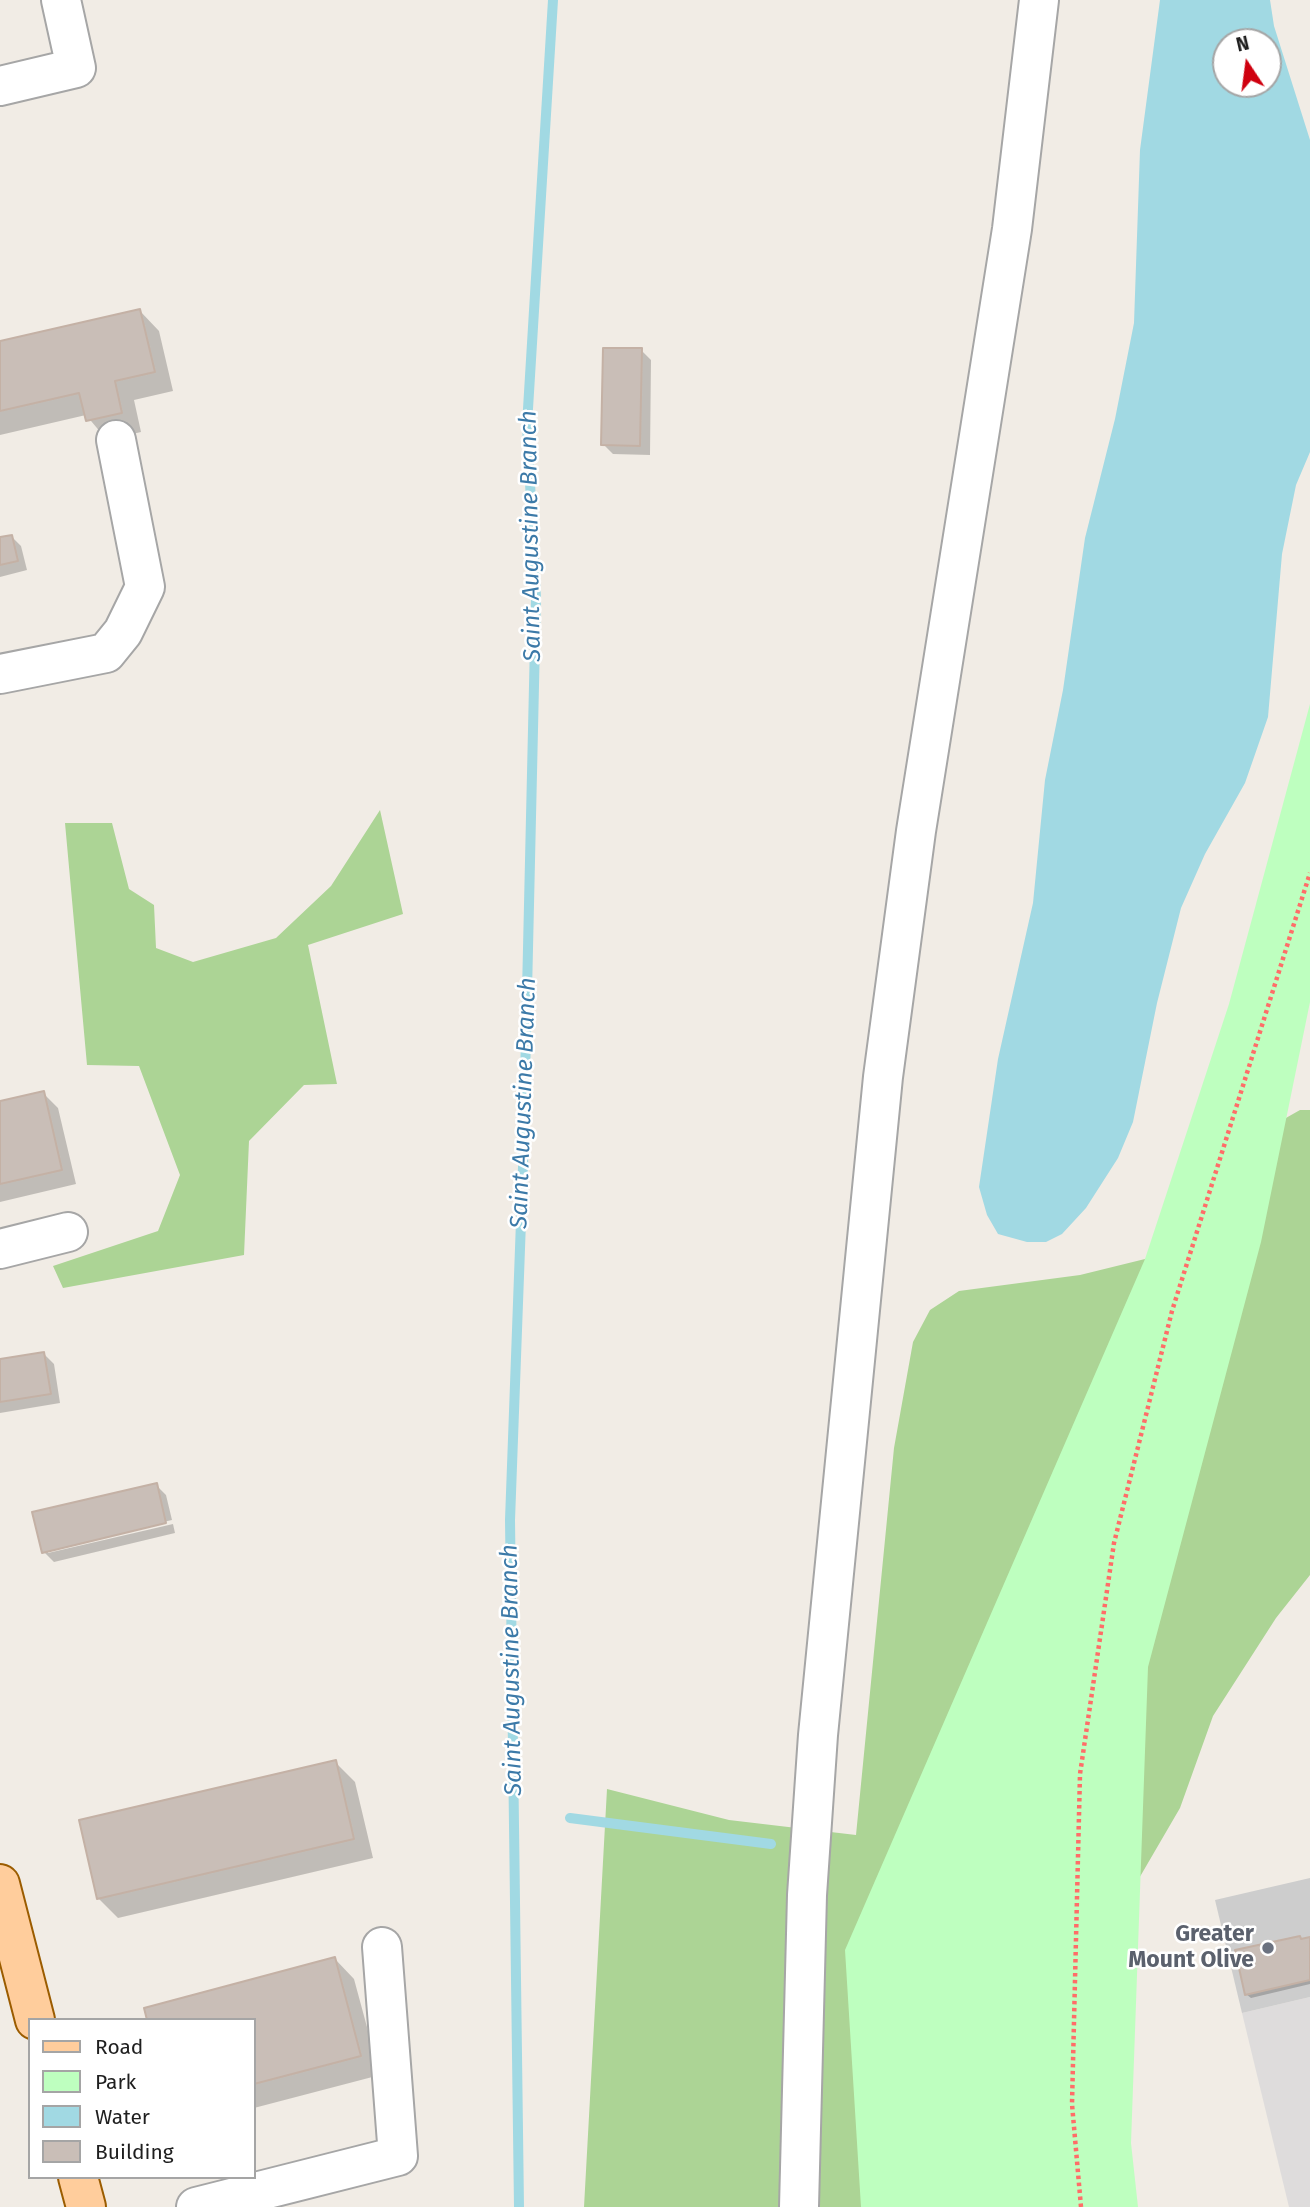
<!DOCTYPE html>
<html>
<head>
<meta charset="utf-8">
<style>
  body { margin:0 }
  #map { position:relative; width:1310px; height:2207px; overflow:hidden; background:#f1ece5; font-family:"Fira Sans",sans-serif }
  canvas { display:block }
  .legend { position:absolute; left:28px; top:2018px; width:228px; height:161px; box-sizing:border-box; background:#fff; border:2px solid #a5a5a5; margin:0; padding:9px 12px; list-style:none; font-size:21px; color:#1f1f1f }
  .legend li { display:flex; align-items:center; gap:14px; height:35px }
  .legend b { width:35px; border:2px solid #a5a5a5 }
  .north { position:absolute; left:1212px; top:28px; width:70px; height:70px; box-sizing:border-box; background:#fff; border:2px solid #a5a5a5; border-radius:50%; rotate:347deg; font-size:19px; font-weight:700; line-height:28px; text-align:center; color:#1f1f1f }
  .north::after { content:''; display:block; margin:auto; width:24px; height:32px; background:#cf000f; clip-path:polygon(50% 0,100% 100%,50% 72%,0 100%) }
</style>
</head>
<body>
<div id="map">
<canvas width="1310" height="2207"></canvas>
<ul class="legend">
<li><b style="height:9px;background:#ffcd9c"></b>Road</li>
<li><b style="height:19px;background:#beffbf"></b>Park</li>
<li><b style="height:19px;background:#a1d9e3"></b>Water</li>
<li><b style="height:19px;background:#c9beb7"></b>Building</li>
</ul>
<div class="north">N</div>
</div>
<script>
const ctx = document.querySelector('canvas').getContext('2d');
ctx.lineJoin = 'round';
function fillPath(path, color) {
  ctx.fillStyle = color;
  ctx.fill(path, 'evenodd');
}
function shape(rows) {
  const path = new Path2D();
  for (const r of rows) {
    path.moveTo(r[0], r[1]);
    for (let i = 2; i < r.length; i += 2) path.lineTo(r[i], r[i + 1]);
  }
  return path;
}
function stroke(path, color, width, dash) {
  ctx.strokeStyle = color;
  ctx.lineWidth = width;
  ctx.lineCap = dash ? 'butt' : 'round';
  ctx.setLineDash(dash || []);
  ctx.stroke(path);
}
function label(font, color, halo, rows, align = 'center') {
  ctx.font = font + ' "Fira Sans",sans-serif';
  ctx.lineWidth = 5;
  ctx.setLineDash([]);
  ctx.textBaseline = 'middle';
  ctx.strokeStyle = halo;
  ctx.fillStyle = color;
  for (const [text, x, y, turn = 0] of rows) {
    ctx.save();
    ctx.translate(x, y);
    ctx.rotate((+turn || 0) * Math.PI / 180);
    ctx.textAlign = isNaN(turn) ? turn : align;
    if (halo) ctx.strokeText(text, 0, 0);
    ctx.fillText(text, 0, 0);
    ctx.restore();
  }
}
const residential = shape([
  [1310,1997,1310,2207,1289,2207,1242,2013]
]);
const religious = shape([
  [1310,1878,1310,1997,1242,2013,1215,1900]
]);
const forest = shape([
  [380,810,403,914,308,945,337,1084,304,1085,249,1141,244,1255,63,1288,53,1266,158,1231,180,1175,139,1066,87,1065,65,823,112,823,129,889,154,905,156,948,193,962,276,938,331,886],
  [1300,1110,1310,1110,1310,1575,1276,1618,1213,1716,1180,1808,1134,1887,1056,2207,584,2207,607,1789,729,1820,856,1835,894,1448,913,1342,930,1310,959,1291,1080,1275,1145,1259,1176,1244,1270,1127]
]);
const park = shape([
  [1310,704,1310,1002,1261,1242,1148,1667,1131,2143,1138,2207,861,2207,845,1950,1145,1259,1229,1004]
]);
const water = shape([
  [1160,0,1270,0,1274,26,1310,140,1310,452,1296,485,1282,554,1268,717,1245,783,1205,854,1181,908,1157,1003,1133,1122,1118,1158,1086,1208,1062,1234,1046,1242,1027,1242,998,1234,987,1215,979,1187,998,1059,1033,903,1045,780,1063,690,1085,538,1115,419,1134,323,1140,150],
  [1226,42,1268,42,1268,84,1226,84]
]);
const shadow = shape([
  [140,311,159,331,173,391,134,400,141,432,107,440,86,415,0,435,0,343],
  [641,350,651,360,650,455,613,454,603,444],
  [11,536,21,546,27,570,0,577,0,539],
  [43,1093,58,1108,76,1184,0,1202,0,1103],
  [44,1354,54,1364,60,1403,0,1413,0,1361],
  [156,1485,166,1495,172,1520,48,1549,48,1553,173,1524,175,1533,54,1562,44,1552],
  [335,1762,355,1782,373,1858,118,1918,98,1898],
  [1310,1939,1310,1984,1251,1998,1246,1994,1302,1940],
  [335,1959,354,1979,380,2075,254,2108,254,2020]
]);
const stream = shape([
  [570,1818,771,1844],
  [519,2207,510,1520,523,1167,536,598,527,425,553,0]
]);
const building = shape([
  [140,309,155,372,115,381,122,413,86,421,79,393,0,411,0,341,140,309],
  [603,348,642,348,640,446,601,445,603,348],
  [12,535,18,561,0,565,0,537,12,535],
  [44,1091,62,1170,0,1184,0,1101,44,1091],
  [44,1352,51,1394,0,1402,0,1359,44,1352],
  [157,1483,166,1523,42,1553,32,1512,157,1483],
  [336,1760,354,1839,97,1899,79,1820,336,1760],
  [1300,1936,1301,1939,1310,1937,1310,1980,1245,1995,1235,1950,1300,1936],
  [335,1957,361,2056,254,2084,254,2020,147,2020,144,2008,335,1957]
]);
const path = shape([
  [1081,2207,1072,2104,1080,1774,1114,1543,1172,1311,1310,873]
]);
const minor = shape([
  [0,86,76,68,61,0],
  [0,674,106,653,123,632,145,587,116,440],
  [0,1249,68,1232],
  [196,2207,398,2156,382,1947],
  [799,2207,807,1895,818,1735,883,1077,916,831,1012,229,1039,0]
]);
const major = shape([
  [0,1884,35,2020],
  [78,2177,86,2207]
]);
const markers = [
  [1268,1948,7,"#6b7280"]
];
const worshipNames = [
  ["Greater",1254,1935],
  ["Mount Olive",1254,1961]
];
const waterNames = [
  ["Saint Augustine Branch",531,536,-91],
  ["Saint Augustine Branch",524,1103,-88],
  ["Saint Augustine Branch",512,1670,-91]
];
fillPath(residential, '#dedcdc');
fillPath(religious, '#cdcdcd');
fillPath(forest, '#acd495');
fillPath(park, '#beffbf');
fillPath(water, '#a1d9e3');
fillPath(shadow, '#0003');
stroke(stream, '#a1d9e3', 10);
fillPath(building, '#c9beb7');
stroke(building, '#c4b1a5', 2);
stroke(minor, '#a6a6a6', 42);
stroke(major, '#9b5c00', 42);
stroke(path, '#ff6d68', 4.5, [3.5, 3.5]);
stroke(minor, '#fff', 38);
stroke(major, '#ffcd9c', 38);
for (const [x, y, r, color] of markers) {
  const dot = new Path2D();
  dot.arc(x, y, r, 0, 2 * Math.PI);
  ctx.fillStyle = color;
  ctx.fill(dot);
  stroke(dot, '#fff', 2.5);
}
label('bold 23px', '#5b616d', '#fff', worshipNames, 'right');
label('italic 24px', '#3c7aa8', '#fff', waterNames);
</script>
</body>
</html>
